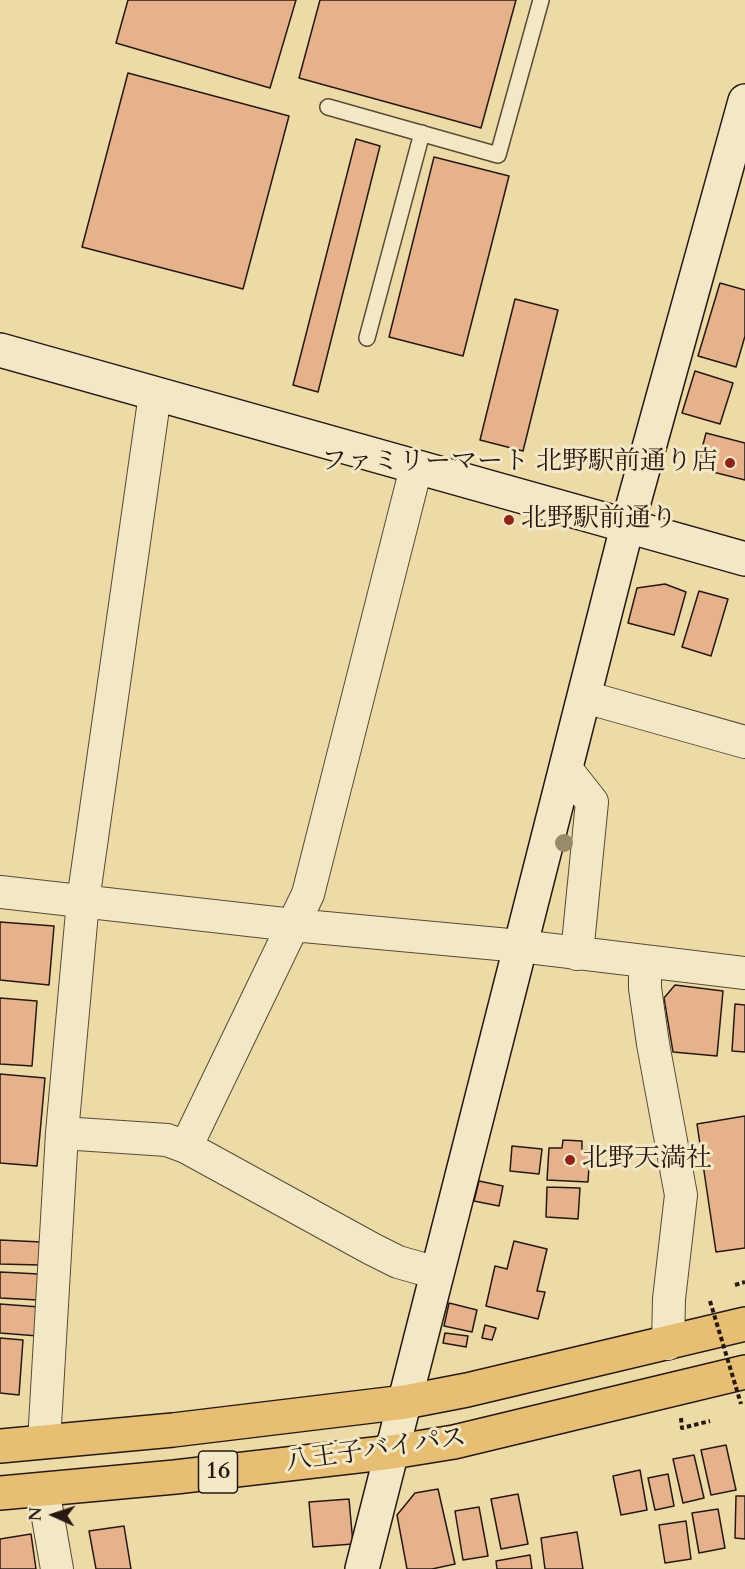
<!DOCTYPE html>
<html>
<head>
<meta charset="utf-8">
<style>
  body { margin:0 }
  #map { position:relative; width:745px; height:1569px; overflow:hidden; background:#ecdba7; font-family:Cardo,serif }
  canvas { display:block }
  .north { position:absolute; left:24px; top:1485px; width:60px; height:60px; -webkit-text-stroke:4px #f3e8c6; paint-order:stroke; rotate:273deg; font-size:16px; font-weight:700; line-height:24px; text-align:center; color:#271911 }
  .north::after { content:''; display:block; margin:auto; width:21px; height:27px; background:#271911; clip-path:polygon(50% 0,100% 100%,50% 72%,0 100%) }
</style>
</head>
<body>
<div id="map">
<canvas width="745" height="1569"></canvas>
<div class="north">N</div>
</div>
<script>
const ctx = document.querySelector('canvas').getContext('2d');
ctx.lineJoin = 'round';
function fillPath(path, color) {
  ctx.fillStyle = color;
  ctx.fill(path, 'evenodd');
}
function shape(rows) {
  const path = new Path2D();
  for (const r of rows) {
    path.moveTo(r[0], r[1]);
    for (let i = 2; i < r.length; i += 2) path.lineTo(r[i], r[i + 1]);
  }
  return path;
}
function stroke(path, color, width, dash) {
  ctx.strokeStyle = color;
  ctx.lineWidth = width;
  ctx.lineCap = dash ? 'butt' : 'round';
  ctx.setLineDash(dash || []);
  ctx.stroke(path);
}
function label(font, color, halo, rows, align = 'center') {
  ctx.font = font + ' Cardo,"Noto Serif JP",serif';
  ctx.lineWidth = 6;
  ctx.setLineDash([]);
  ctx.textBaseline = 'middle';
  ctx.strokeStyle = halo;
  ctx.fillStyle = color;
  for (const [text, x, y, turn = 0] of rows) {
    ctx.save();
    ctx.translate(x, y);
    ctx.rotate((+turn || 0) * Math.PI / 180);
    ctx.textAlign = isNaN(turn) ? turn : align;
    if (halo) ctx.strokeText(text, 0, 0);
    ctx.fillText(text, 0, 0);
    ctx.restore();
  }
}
const building = shape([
  [128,0,296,0,270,88,116,43,128,0],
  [320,0,516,0,481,128,299,78,320,0],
  [128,73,289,116,243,289,82,247,128,73],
  [356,139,380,146,318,392,293,385,356,139],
  [434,157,509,176,463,356,389,337,434,157],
  [720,283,745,290,745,336,736,367,698,356,720,283],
  [515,299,558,310,523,451,480,440,515,299],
  [695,371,733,383,720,424,682,413,695,371],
  [706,433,745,443,745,480,697,468,706,433],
  [665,584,686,592,674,635,628,623,637,588,665,584],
  [699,591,728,599,711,656,682,647,699,591],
  [0,922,54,926,49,985,0,980,0,922],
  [675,985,723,991,717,1056,673,1052,664,998,675,985],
  [0,998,37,1001,32,1066,0,1064,0,998],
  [735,1004,745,1005,745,1052,732,1051,735,1004],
  [0,1074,45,1078,37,1166,0,1163,0,1074],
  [745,1116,745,1248,716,1252,697,1124,745,1116],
  [563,1140,582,1141,582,1150,590,1150,588,1182,547,1180,549,1148,562,1148,563,1140],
  [512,1146,542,1149,539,1174,510,1171,512,1146],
  [479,1181,503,1186,499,1206,474,1201,479,1181],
  [547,1187,580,1188,578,1219,546,1217,547,1187],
  [0,1240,41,1242,40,1265,0,1264,0,1240],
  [514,1241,547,1249,537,1291,545,1292,538,1319,486,1306,495,1266,507,1269,514,1241],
  [0,1272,39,1274,38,1300,0,1298,0,1272],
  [449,1303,477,1310,472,1332,444,1326,449,1303],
  [0,1304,40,1307,38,1336,0,1333,0,1304],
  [485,1325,496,1328,492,1340,482,1338,485,1325],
  [445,1333,468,1336,466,1347,443,1343,445,1333],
  [0,1338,23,1340,19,1395,0,1393,0,1338],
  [726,1445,736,1490,711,1495,701,1450,726,1445],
  [694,1455,704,1498,683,1503,673,1459,694,1455],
  [640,1470,647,1510,621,1515,613,1476,640,1470],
  [668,1474,674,1506,655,1510,648,1478,668,1474],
  [438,1489,455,1564,432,1569,407,1569,397,1515,415,1493,438,1489],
  [518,1494,528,1544,501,1549,491,1499,518,1494],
  [736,1496,745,1496,745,1539,735,1538,736,1496],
  [349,1499,353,1544,313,1547,309,1502,349,1499],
  [479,1507,488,1556,463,1560,455,1511,479,1507],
  [718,1509,725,1548,699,1553,692,1513,718,1509],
  [686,1521,691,1559,665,1563,659,1525,686,1521],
  [124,1526,131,1569,96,1569,89,1531,124,1526],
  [577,1532,583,1569,545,1569,541,1538,577,1532],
  [31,1534,36,1569,0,1569,0,1539,31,1534],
  [530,1555,532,1569,497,1569,496,1561,530,1555]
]);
const path = shape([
  [735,1285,745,1282],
  [681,1418,682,1428,710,1421]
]);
const lane = shape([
  [328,107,498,155,541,0],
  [367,338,422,133]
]);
const street = shape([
  [585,697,745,742],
  [566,769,592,802,577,954],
  [0,892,293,925,520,946,745,973],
  [645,961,645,988,653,1044,681,1195,669,1299,668,1344],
  [62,1133,167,1140,186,1147,372,1249,398,1262,437,1273],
  [186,1147,308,894,416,468],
  [44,1442,62,1133,83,901,155,394],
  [43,1489,57,1569]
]);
const secondary = shape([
  [0,350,745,559],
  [362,1569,627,527,745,101]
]);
const highway = shape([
  [0,1446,173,1430,405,1402,467,1390,745,1324],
  [0,1493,175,1477,392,1452,454,1442,745,1372]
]);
const pathBridge = shape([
  [710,1301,741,1404]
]);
const trees = [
  [564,843]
];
const markers = [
  [730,463,6,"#8f2418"],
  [509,520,6,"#8f2418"],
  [570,1160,6,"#8f2418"]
];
const shields = [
  [218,1472,39]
];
const shieldNames = [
  ["16",218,1472]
];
const poiNames = [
  ["ファミリーマート 北野駅前通り店",718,463,"right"],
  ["北野駅前通り",521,520],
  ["北野天満社",582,1160]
];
const streetNames = [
  ["八王子バイパス",376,1451,-8]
];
fillPath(building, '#e6b28c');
stroke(building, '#271911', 1.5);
stroke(lane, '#584a36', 18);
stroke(street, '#584a36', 34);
stroke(secondary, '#271911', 36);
stroke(highway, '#271911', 36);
stroke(path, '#271911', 4, [4.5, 3]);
stroke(lane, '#f3e8c6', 15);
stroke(street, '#f3e8c6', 32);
stroke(secondary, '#f3e8c6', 33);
stroke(highway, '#e6be74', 33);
stroke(pathBridge, '#271911', 4, [4.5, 3]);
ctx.fillStyle = '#988c68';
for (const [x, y] of trees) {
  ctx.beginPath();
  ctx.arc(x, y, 9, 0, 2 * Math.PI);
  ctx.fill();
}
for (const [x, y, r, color] of markers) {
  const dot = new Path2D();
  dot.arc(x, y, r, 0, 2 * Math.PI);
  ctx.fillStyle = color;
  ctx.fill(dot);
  stroke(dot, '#f3e8c6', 2);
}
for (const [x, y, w] of shields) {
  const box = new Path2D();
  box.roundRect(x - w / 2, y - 21, w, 42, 4.5);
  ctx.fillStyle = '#f3e8c6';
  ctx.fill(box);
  stroke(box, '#271911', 1.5);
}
label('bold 24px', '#271911', null, shieldNames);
label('26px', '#271911', '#f3e8c6', poiNames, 'left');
label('26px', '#271911', '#f3e8c6', streetNames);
</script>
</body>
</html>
